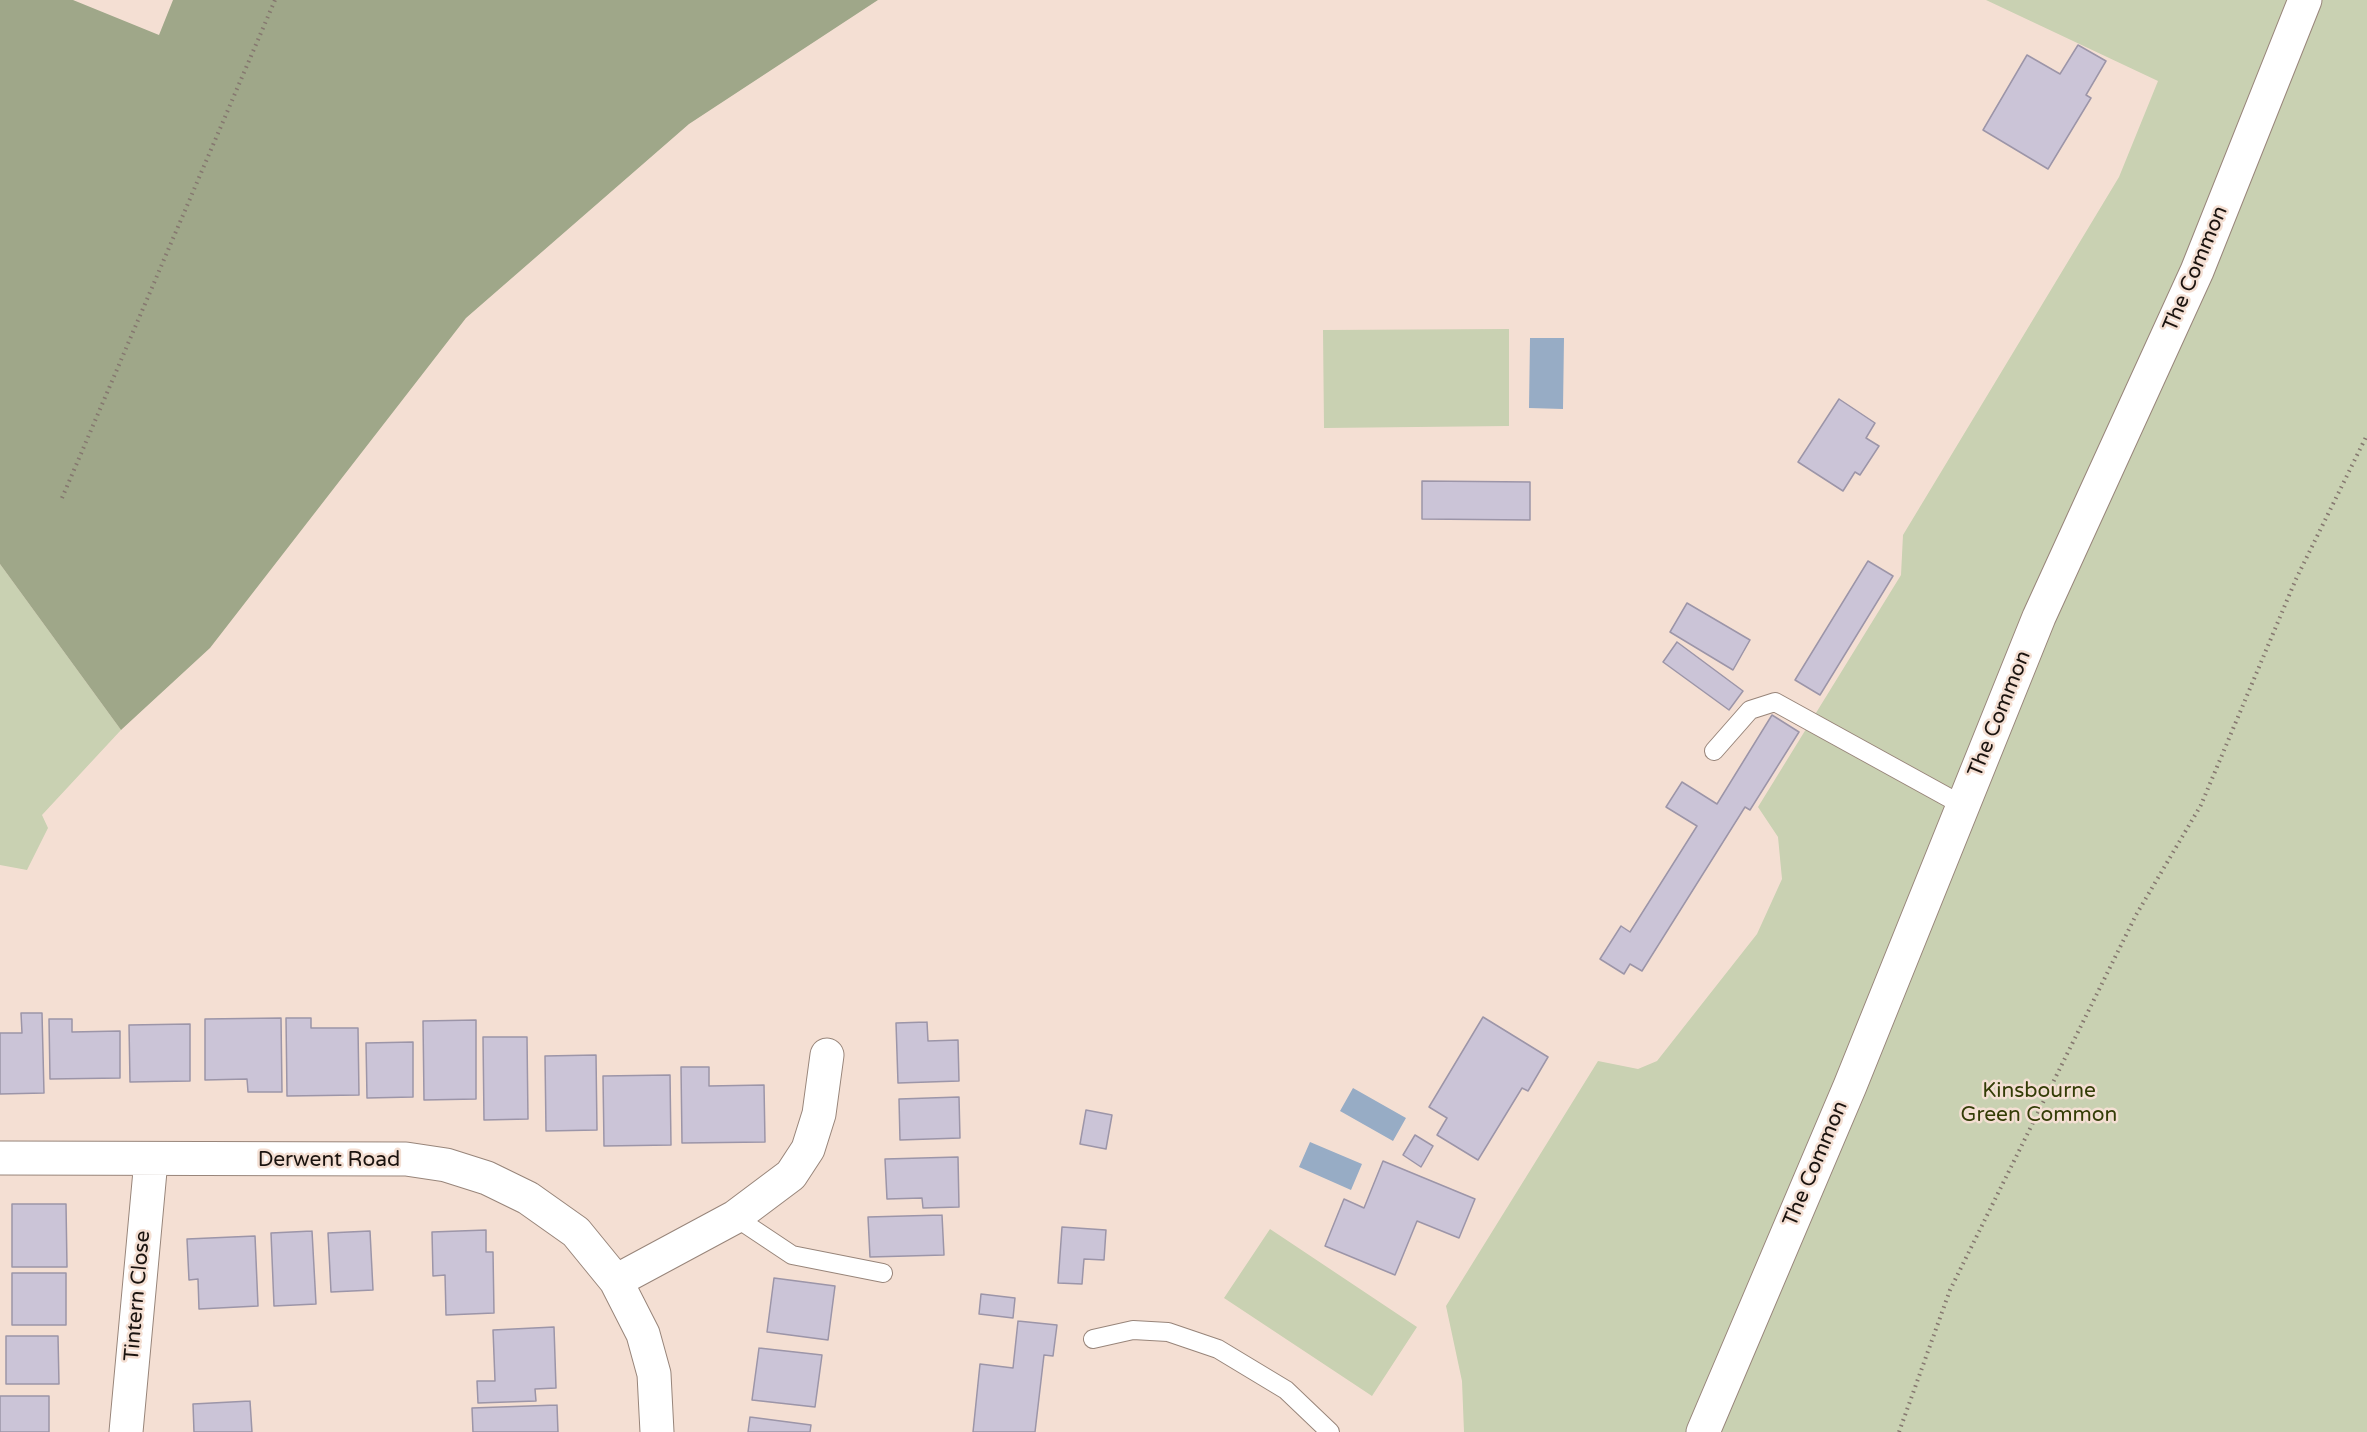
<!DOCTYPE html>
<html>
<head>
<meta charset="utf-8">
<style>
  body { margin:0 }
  canvas { display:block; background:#f4dfd3 }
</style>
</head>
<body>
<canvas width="2367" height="1432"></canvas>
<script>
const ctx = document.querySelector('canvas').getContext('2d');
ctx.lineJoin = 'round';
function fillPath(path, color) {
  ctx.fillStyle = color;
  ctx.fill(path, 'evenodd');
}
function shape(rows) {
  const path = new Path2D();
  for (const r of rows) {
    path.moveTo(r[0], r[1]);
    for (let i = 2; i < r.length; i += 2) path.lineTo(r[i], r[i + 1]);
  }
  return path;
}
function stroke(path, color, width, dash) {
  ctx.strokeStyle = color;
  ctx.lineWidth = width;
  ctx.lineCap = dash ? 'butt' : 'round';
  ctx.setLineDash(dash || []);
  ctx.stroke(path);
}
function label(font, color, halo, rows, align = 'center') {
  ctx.font = font + ' "Varela Round",sans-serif';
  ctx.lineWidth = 5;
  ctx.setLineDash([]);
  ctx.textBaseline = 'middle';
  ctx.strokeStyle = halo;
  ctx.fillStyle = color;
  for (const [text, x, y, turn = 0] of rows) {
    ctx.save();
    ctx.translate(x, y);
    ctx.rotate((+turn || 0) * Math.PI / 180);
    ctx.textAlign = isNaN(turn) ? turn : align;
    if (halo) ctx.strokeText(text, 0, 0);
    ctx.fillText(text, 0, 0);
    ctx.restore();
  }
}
const green = shape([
  [1986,0,2367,0,2367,1432,1464,1432,1462,1381,1446,1306,1598,1061,1638,1069,1657,1061,1757,934,1782,879,1778,837,1758,807,1901,575,1903,535,2119,177,2158,81],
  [1509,329,1509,426,1324,428,1323,330],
  [0,564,121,730,42,815,48,828,27,870,0,865],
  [1270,1229,1417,1327,1372,1396,1224,1298]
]);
const forest = shape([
  [0,0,73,0,159,35,173,0,878,0,689,124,466,318,210,648,121,730,0,564]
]);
const water = shape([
  [1530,338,1564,338,1563,409,1529,408],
  [1353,1088,1406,1118,1393,1141,1340,1111],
  [1310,1142,1362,1164,1351,1190,1299,1167]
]);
const building = shape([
  [2078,45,2106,61,2086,95,2091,98,2048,169,1983,130,2027,55,2060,74,2078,45],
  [1839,399,1875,423,1866,438,1879,446,1860,475,1855,472,1843,491,1798,462,1839,399],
  [1422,481,1530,482,1530,520,1422,519,1422,481],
  [1868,561,1893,576,1820,695,1795,680,1868,561],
  [1687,603,1750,640,1733,670,1670,632,1687,603],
  [1677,642,1743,691,1729,710,1663,662,1677,642],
  [1772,715,1799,732,1750,810,1745,807,1642,971,1630,964,1624,974,1600,959,1621,926,1630,932,1697,826,1666,807,1682,782,1717,804,1772,715],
  [21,1013,42,1013,44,1093,0,1094,0,1033,22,1033,21,1013],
  [1483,1017,1548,1057,1528,1091,1522,1088,1478,1160,1437,1135,1447,1118,1429,1107,1483,1017],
  [281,1018,282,1092,248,1092,247,1079,205,1080,205,1019,281,1018],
  [286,1018,311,1018,311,1028,358,1028,359,1095,287,1096,286,1018],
  [49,1019,72,1019,72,1032,120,1031,120,1078,50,1079,49,1019],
  [476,1020,476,1099,424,1100,423,1021,476,1020],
  [927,1022,928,1041,958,1040,959,1081,898,1083,896,1023,927,1022],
  [190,1024,190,1081,130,1082,129,1025,190,1024],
  [483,1037,527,1037,528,1119,484,1120,483,1037],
  [413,1042,413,1097,367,1098,366,1043,413,1042],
  [596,1055,597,1130,546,1131,545,1056,596,1055],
  [681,1067,709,1067,709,1086,764,1085,765,1142,682,1143,681,1067],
  [670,1075,671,1145,604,1146,603,1076,670,1075],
  [959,1097,960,1138,900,1140,899,1099,959,1097],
  [1086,1110,1112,1115,1106,1149,1080,1144,1086,1110],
  [1415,1135,1433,1146,1421,1167,1403,1155,1415,1135],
  [958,1157,959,1207,923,1208,922,1198,887,1199,885,1159,958,1157],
  [1383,1161,1475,1199,1459,1238,1417,1221,1395,1275,1325,1246,1344,1199,1364,1208,1383,1161],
  [12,1204,66,1204,67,1267,12,1267,12,1204],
  [942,1215,944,1255,870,1257,868,1217,942,1215],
  [1062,1227,1106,1230,1104,1260,1084,1259,1082,1284,1058,1283,1062,1227],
  [486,1230,486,1252,493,1252,494,1313,446,1315,445,1275,433,1276,432,1232,486,1230],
  [312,1231,316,1304,274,1306,271,1233,312,1231],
  [370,1231,373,1290,331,1292,328,1233,370,1231],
  [255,1236,258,1306,199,1309,198,1279,189,1280,187,1239,255,1236],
  [12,1273,66,1273,66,1325,12,1325,12,1273],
  [774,1278,835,1286,828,1340,767,1332,774,1278],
  [981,1294,1015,1298,1013,1318,979,1314,981,1294],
  [1018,1321,1057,1325,1053,1356,1044,1355,1035,1432,973,1432,980,1364,1013,1368,1018,1321],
  [554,1327,556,1388,535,1389,536,1401,478,1403,477,1381,495,1381,493,1330,554,1327],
  [6,1336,58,1336,59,1384,6,1384,6,1336],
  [759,1348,822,1355,815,1407,752,1400,759,1348],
  [0,1396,49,1396,49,1432,0,1432,0,1396],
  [250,1401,252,1432,194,1432,193,1404,250,1401],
  [557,1405,558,1432,473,1432,472,1408,557,1405],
  [750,1417,811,1425,810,1432,748,1432,750,1417]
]);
const path = shape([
  [62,498,275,0],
  [1899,1432,1950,1290,2136,915,2201,805,2296,579,2367,435]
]);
const lane = shape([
  [1714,751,1750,710,1775,702,1962,805],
  [735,1217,792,1255,883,1273],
  [1093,1339,1133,1330,1168,1332,1218,1349,1286,1390,1330,1432]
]);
const street = shape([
  [0,1158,406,1159,446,1165,487,1178,528,1198,576,1232,616,1281,643,1334,654,1374,657,1432],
  [616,1281,735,1217,791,1175,808,1149,819,1114,827,1055],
  [126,1432,151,1160],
  [1703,1432,1850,1086,2039,617,2197,271,2305,0]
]);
const streetNames = [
  ["The Common",2196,269,-67],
  ["The Common",2000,714,-68],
  ["Derwent Road",329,1160],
  ["The Common",1816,1164,-67],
  ["Tintern Close",138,1296,-85]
];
const parkNames = [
  ["Kinsbourne",2039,1091],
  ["Green Common",2039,1115]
];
fillPath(green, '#c9d1b2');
fillPath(forest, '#9fa789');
fillPath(water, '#97acc5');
fillPath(building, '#cbc4d7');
stroke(building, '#9c95a8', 1.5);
stroke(lane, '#98857a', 20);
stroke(street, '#98857a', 35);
stroke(path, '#85776f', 4, [1.5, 4.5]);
stroke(lane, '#fff', 18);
stroke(street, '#fff', 33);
label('21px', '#1a130f', '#f4dfd3', streetNames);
label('21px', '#333c06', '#f4dfd3', parkNames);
</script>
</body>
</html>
